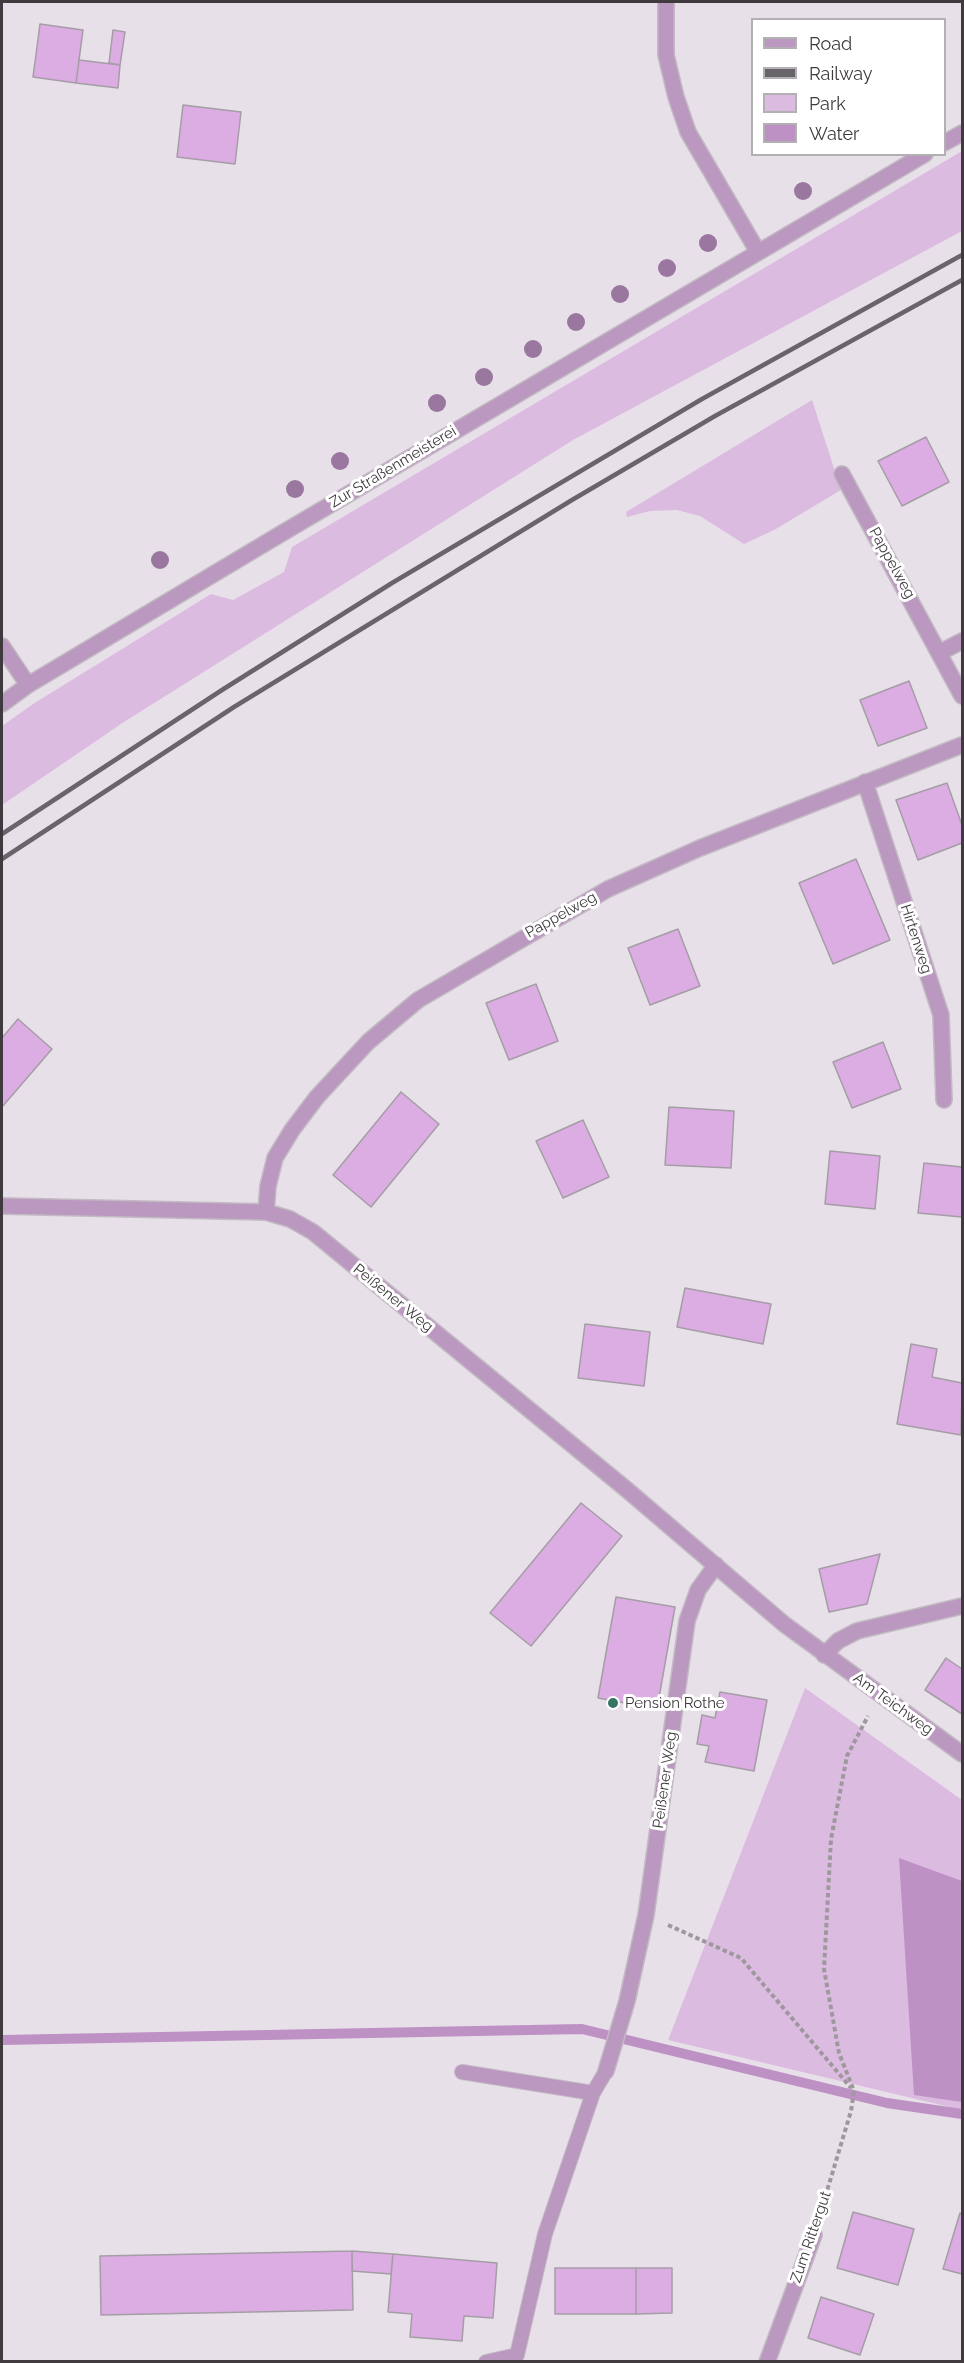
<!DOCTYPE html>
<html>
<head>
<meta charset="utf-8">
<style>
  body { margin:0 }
  #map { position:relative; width:964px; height:2363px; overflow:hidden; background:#e8e0e9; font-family:Raleway,sans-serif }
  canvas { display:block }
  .frame { position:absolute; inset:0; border:3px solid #3e3a3e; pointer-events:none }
  .legend { position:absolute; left:751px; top:18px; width:195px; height:138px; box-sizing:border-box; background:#fff; border:2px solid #b2b0b2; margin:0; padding:8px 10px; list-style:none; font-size:18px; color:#3e3a3e }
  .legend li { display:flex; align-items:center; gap:12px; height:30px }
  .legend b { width:30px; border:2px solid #b2b0b2 }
</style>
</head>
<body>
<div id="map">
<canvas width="964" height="2363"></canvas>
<div class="frame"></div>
<ul class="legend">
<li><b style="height:8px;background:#ba98bf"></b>Road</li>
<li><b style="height:8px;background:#696469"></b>Railway</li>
<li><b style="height:16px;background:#dcbbe1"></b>Park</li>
<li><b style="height:16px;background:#be91c4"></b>Water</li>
</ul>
</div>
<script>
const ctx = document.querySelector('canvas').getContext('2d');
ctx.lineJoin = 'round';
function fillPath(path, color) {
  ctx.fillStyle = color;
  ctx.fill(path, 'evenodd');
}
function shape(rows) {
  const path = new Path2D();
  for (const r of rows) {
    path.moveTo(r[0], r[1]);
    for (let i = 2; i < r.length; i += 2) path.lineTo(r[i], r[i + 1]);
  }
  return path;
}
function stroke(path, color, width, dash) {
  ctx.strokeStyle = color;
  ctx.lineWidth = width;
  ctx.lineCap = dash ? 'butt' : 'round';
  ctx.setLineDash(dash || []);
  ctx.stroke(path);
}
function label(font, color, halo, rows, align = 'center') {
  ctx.font = font + ' Raleway,sans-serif';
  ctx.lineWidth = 6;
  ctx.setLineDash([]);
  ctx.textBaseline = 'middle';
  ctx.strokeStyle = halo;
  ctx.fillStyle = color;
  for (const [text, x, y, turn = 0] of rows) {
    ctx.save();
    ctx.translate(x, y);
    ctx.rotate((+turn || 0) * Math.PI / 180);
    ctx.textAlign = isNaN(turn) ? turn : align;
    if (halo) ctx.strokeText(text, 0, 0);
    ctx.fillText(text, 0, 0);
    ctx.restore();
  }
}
const green = shape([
  [962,151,962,231,573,440,124,722,2,805,2,726,33,704,211,594,233,600,284,572,292,547],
  [812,400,841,490,776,529,744,544,700,516,677,510,650,511,627,517,626,512],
  [805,1688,962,1800,962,2110,668,2040]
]);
const water = shape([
  [899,1858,962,1881,962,2102,914,2095]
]);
const stream = shape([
  [2,2040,582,2029,887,2103,962,2114]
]);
const building = shape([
  [40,24,83,30,76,83,33,77,40,24],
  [113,30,125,32,120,65,109,63,113,30],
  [79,60,120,65,118,88,76,83,79,60],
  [183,105,241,112,235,164,177,157,183,105],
  [926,437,949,482,902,506,878,461,926,437],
  [909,681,927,728,878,746,860,700,909,681],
  [947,783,962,825,962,843,918,860,896,800,947,783],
  [856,859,890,940,833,964,799,883,856,859],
  [678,929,700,986,650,1005,628,948,678,929],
  [536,984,558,1041,509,1060,486,1003,536,984],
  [18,1019,52,1049,2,1107,2,1038,18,1019],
  [883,1042,901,1089,852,1108,833,1062,883,1042],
  [401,1092,439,1124,371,1207,333,1175,401,1092],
  [669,1107,734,1111,731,1168,665,1165,669,1107],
  [583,1120,609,1177,563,1198,536,1141,583,1120],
  [830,1151,880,1156,875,1209,825,1204,830,1151],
  [924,1163,962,1167,962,1217,918,1213,924,1163],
  [685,1288,771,1304,763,1344,677,1327,685,1288],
  [585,1324,650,1332,644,1386,578,1378,585,1324],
  [911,1344,937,1349,932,1377,962,1383,961,1435,897,1424,911,1344],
  [581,1503,622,1536,531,1646,490,1613,581,1503],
  [880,1554,867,1604,829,1612,819,1569,880,1554],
  [616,1597,675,1607,657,1709,598,1698,616,1597],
  [946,1658,962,1669,962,1714,925,1690,946,1658],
  [720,1692,767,1700,754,1771,705,1762,709,1746,697,1744,702,1715,715,1718,720,1692],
  [853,2212,914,2229,898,2285,837,2268,853,2212],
  [960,2213,962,2214,962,2274,943,2269,960,2213],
  [352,2251,393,2254,391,2274,352,2271,352,2251],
  [352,2251,353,2310,101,2315,100,2256,352,2251],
  [393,2254,497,2263,493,2318,464,2316,462,2341,410,2337,412,2314,388,2312,393,2254],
  [555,2268,636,2268,636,2314,555,2314,555,2268],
  [636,2268,672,2268,672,2313,636,2314,636,2268],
  [821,2297,874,2314,860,2355,808,2338,821,2297]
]);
const path = shape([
  [668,1925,741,1958,851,2088],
  [821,2211,851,2111,854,2091,839,2053,824,1969,831,1839,847,1756,868,1716]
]);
const service = shape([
  [462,2072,593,2093],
  [486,2362,517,2355,545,2234,593,2093,606,2071]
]);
const minor = shape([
  [666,2,666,55,676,97,688,132,758,252],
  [944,143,962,133],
  [842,474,962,696],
  [2,646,28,685],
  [941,652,962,641],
  [2,704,28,685,279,535,925,154],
  [865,782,941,1015,944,1100],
  [2,1206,266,1212,290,1219,313,1232,626,1489,784,1624,962,1754],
  [266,1212,268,1186,275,1158,292,1130,317,1097,368,1042,418,1000,608,889,700,848,962,745],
  [824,1655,838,1641,857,1631,962,1606],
  [606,2071,627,2001,646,1915,687,1621,698,1590,716,1565],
  [767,2362,814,2235]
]);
const rail = shape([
  [2,834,222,690,392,583,702,399,962,255],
  [2,859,234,707,572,500,715,416,962,280]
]);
const trees = [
  [803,191],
  [708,243],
  [667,268],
  [620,294],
  [576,322],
  [533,349],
  [484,377],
  [437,403],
  [340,461],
  [295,489],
  [160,560]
];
const markers = [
  [613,1703,6,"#367563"]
];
const streetNames = [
  ["Zur Straßenmeisterei",393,467,-31],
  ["Pappelweg",892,563,61],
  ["Pappelweg",561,915,-29],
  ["Hirtenweg",916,939,72],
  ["Peißener Weg",393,1298,39],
  ["Am Teichweg",893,1704,36],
  ["Peißener Weg",665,1780,-82],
  ["Zum Rittergut",811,2237,-71]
];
const poiNames = [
  ["Pension Rothe",625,1703]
];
fillPath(green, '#dcbbe1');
fillPath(water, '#be91c4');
stroke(stream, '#be91c4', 10);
fillPath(building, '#dcade2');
stroke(building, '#a59da6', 1.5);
stroke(service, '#c3bbc3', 16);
stroke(minor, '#c3bbc3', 18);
stroke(path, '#9e989e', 4, [4.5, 3]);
stroke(service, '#ba98bf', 14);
stroke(minor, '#ba98bf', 15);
stroke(rail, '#696469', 4.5);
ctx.fillStyle = '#99779e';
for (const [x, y] of trees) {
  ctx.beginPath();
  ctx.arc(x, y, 9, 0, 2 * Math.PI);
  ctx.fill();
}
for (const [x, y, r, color] of markers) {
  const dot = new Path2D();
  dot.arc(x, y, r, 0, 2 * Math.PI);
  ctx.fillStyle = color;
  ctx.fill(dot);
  stroke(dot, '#fff', 2);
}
label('15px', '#3e3a3e', '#fff', streetNames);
label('15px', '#3e3a3e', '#fff', poiNames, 'left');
</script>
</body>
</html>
